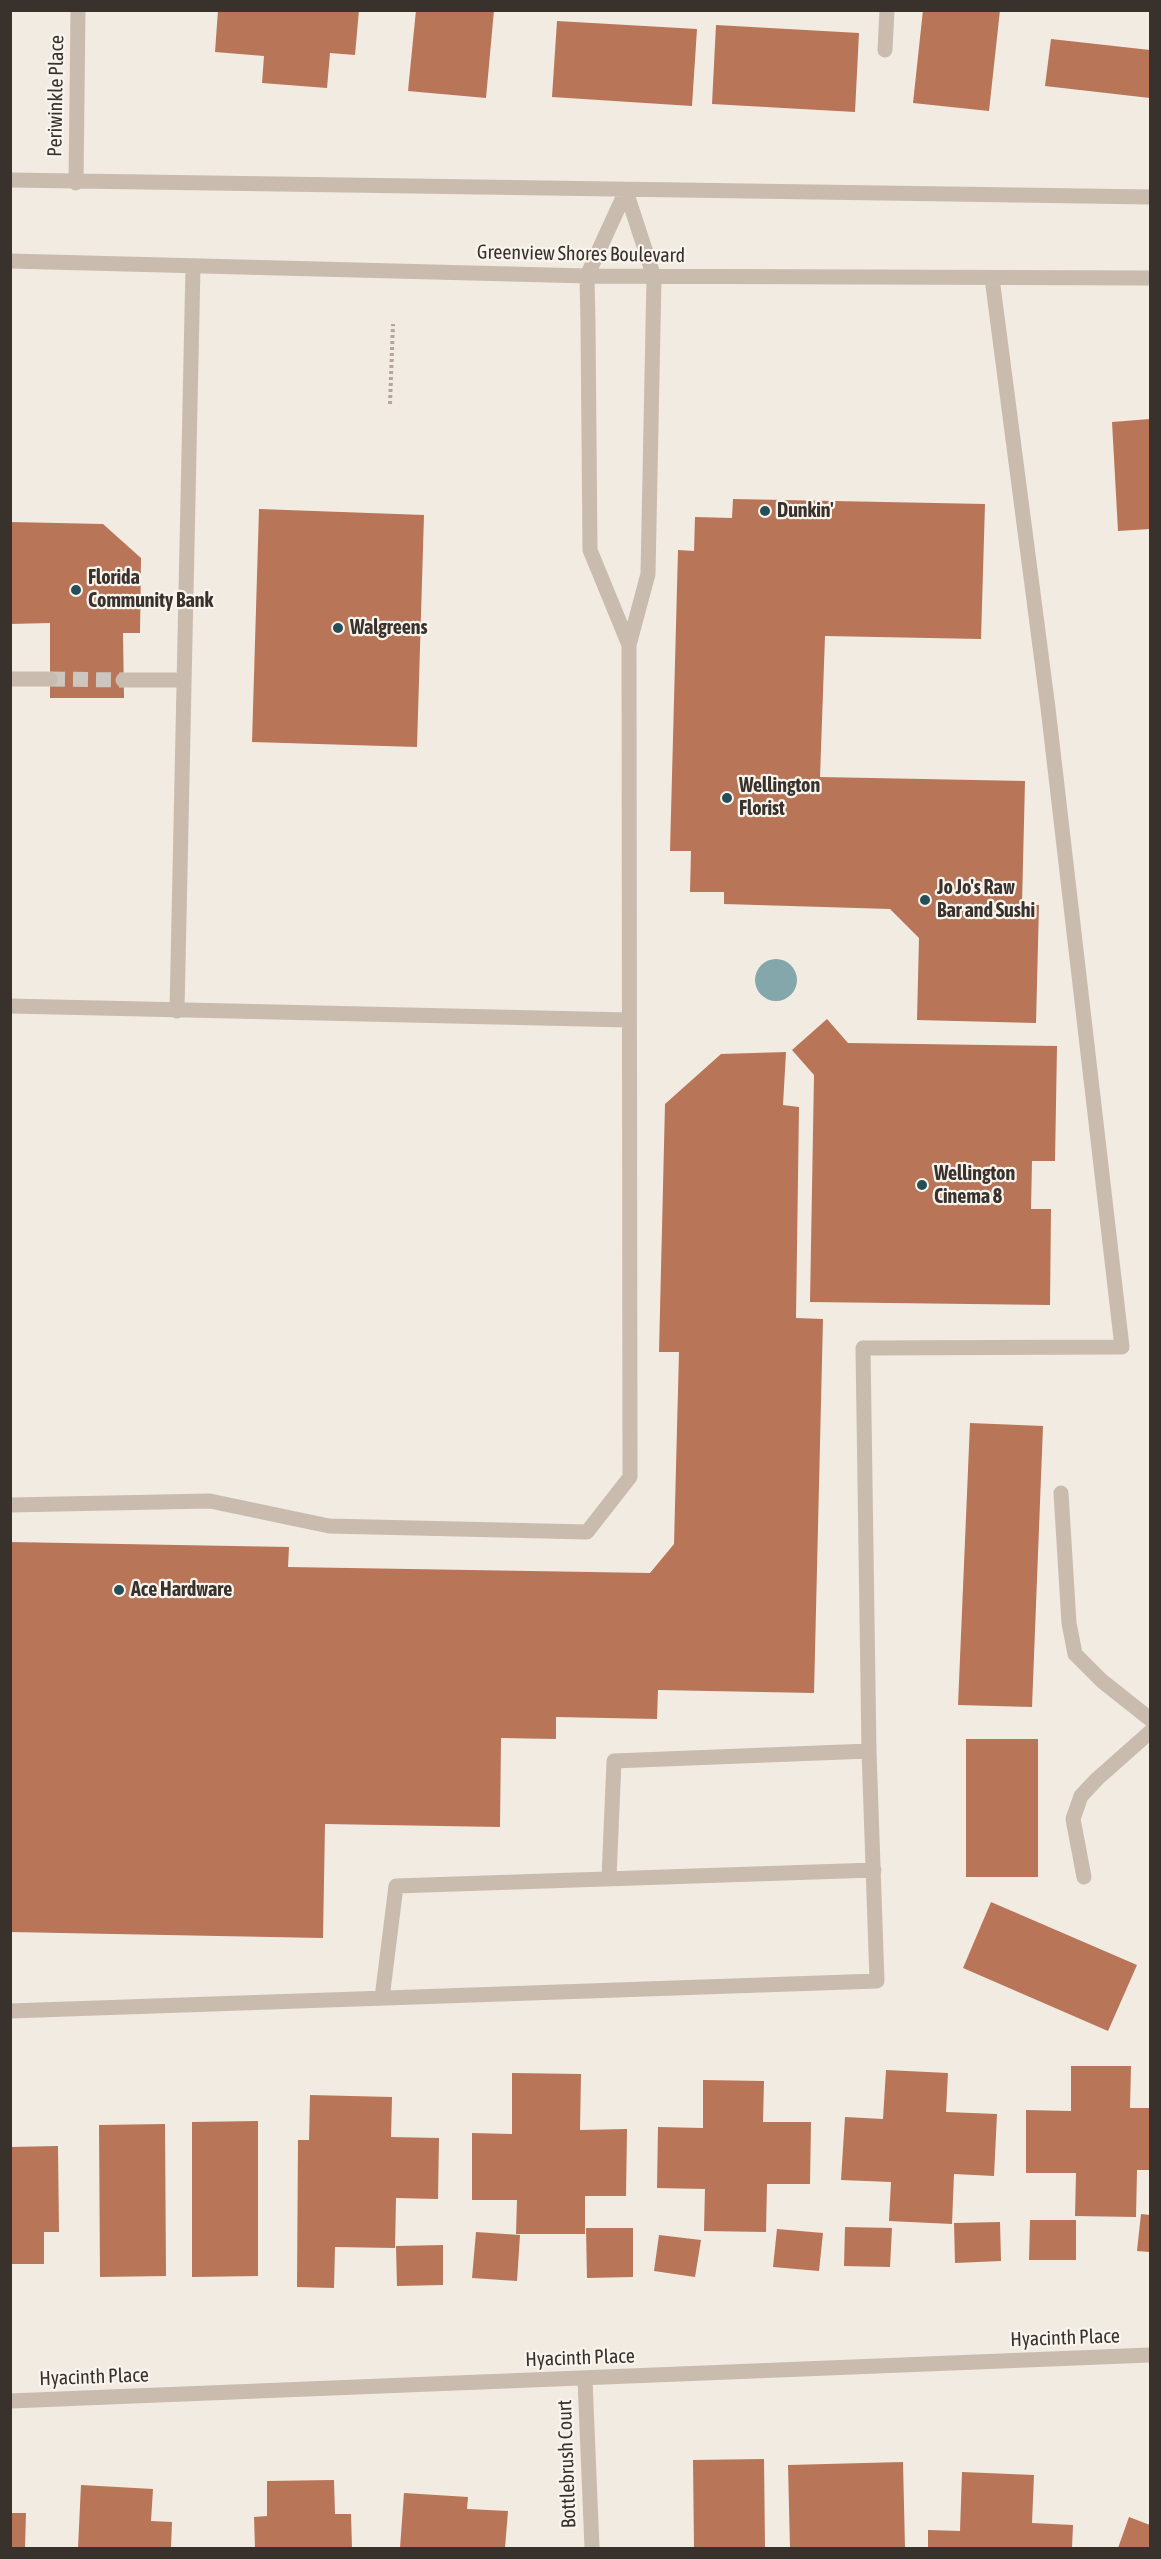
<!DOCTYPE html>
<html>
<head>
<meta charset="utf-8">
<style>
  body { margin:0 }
  #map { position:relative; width:1161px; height:2559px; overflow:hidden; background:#f1ebe2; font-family:"Asap Condensed",sans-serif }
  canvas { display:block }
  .frame { position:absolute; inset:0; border:12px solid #38312c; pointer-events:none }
</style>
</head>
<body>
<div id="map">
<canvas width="1161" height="2559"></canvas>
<div class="frame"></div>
</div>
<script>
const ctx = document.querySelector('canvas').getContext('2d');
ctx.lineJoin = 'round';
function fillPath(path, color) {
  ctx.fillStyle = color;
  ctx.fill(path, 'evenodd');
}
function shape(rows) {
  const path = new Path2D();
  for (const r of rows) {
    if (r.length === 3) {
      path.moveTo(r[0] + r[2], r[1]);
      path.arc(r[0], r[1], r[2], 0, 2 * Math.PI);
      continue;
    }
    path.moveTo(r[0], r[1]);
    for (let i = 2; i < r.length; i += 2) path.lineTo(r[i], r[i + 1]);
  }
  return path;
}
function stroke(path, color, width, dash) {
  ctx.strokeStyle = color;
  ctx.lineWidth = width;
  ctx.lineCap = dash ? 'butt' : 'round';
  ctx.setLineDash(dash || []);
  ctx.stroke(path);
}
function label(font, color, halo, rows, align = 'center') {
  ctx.font = font + ' "Asap Condensed",sans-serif';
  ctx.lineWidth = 4.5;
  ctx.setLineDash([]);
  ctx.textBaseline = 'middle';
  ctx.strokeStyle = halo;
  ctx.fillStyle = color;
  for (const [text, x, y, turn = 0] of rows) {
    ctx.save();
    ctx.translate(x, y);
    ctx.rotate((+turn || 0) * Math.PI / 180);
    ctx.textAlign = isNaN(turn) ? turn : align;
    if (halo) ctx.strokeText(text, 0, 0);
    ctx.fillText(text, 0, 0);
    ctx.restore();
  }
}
const water = shape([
  [776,980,21]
]);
const building = shape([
  [218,10,359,10,355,55,330,53,327,88,262,83,264,56,215,52],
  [416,10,494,10,486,98,408,91],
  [923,10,1000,10,989,111,913,103],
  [557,21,697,29,692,106,552,97],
  [716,25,859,33,855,112,712,104],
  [1051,39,1150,50,1150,98,1045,86],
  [1150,419,1150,529,1118,531,1112,422],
  [733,499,985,504,981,639,825,636,820,777,1025,781,1022,904,1039,905,1036,1023,917,1020,919,938,890,909,724,904,724,892,690,892,691,851,670,851,678,550,694,551,695,517,732,518],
  [259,509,424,515,417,747,252,742],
  [10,522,103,524,141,558,140,633,123,633,124,698,50,698,50,623,10,624],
  [827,1019,848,1043,1057,1046,1055,1161,1032,1161,1031,1209,1051,1209,1050,1305,810,1302,814,1075,792,1050],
  [786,1052,783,1105,799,1107,796,1318,823,1319,814,1693,658,1690,657,1719,556,1717,556,1739,501,1738,500,1827,325,1824,323,1938,10,1932,10,1542,289,1547,288,1567,650,1573,674,1544,679,1352,659,1352,665,1104,721,1054],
  [970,1423,1043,1426,1032,1707,958,1705],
  [966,1739,1038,1739,1038,1877,966,1877],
  [991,1902,1137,1965,1108,2031,963,1968],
  [1071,2066,1131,2066,1130,2108,1150,2108,1150,2170,1137,2170,1136,2217,1075,2216,1076,2173,1026,2173,1026,2110,1071,2111],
  [886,2070,948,2073,946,2112,997,2114,994,2176,954,2174,952,2224,889,2221,891,2182,841,2180,845,2117,883,2119],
  [512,2073,581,2074,580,2130,627,2129,626,2196,585,2196,585,2234,516,2234,517,2200,472,2200,472,2133,512,2134],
  [703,2080,764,2081,763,2122,811,2122,810,2184,767,2184,766,2232,704,2231,705,2189,657,2188,658,2127,703,2128],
  [310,2095,392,2097,391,2137,439,2138,438,2199,396,2198,395,2248,335,2247,334,2288,297,2287,298,2140,309,2140],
  [258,2121,258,2276,192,2277,192,2122],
  [165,2124,166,2276,100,2277,99,2125],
  [58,2146,59,2232,44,2232,44,2264,10,2264,10,2147],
  [1141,2214,1150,2215,1150,2252,1137,2251],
  [1030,2220,1076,2220,1076,2260,1029,2260],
  [1000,2222,1001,2261,955,2263,954,2223],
  [845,2227,892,2228,890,2267,844,2266],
  [586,2228,633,2228,633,2277,587,2278],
  [777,2229,823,2233,819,2271,773,2267],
  [476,2232,520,2235,517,2281,472,2278],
  [659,2235,701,2240,695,2277,654,2271],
  [443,2245,443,2285,397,2286,396,2246],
  [764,2459,765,2548,694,2548,693,2460],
  [903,2462,905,2548,790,2548,788,2465],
  [962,2472,1034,2475,1032,2523,1073,2525,1072,2548,928,2548,928,2530,960,2531],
  [334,2480,335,2514,351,2514,352,2548,255,2548,254,2517,267,2516,267,2481],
  [81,2485,153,2489,151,2521,172,2522,171,2548,78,2548],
  [404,2493,468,2497,467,2509,508,2511,505,2548,400,2548],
  [10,2513,26,2513,25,2548,10,2548],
  [1129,2517,1150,2525,1150,2548,1118,2548]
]);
const minorTunnel = shape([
  [50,679,123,680]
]);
const path = shape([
  [390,404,393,324]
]);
const minor = shape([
  [885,50,887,10],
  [10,180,1150,197],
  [76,183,78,10],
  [626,191,587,276,588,323,590,550,629,645],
  [10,261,587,276,1150,278],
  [10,679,50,679],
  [123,680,184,680],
  [10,1006,629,1020],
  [177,1011,193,266],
  [1061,1493,1069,1623,1075,1654,1102,1681,1150,1719],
  [10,1505,210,1501,329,1526,587,1532,630,1477,629,645,648,574,654,277,626,191],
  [1084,1877,1073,1819,1081,1796,1097,1779,1150,1732],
  [609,1878,614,1761,869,1751],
  [382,1998,396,1886,874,1870],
  [10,2011,877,1981,869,1751,863,1348,1122,1347,1048,708,992,278],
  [585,2379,592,2548],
  [10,2401,1150,2355]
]);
const markers = [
  [765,511,6,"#254f56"],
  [76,590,6,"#254f56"],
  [338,628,6,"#254f56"],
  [727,798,6,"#254f56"],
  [925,900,6,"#254f56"],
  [922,1185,6,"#254f56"],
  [119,1590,6,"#254f56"]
];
const streetNames = [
  ["Periwinkle Place",56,96,-89],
  ["Greenview Shores Boulevard",581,254,1],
  ["Hyacinth Place",1065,2338,-2],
  ["Hyacinth Place",580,2358,-2],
  ["Hyacinth Place",94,2377,-2],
  ["Bottlebrush Court",567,2464,-92]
];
const poiNames = [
  ["Dunkin'",777,511],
  ["Florida",88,578],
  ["Community Bank",88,601],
  ["Walgreens",350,628],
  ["Wellington",739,786],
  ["Florist",739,809],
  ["Jo Jo's Raw",937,888],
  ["Bar and Sushi",937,911],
  ["Wellington",934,1174],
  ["Cinema 8",934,1197],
  ["Ace Hardware",131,1590]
];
fillPath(water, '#83a7ab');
fillPath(building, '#b97558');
stroke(minorTunnel, '#ccc6be', 15, [15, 8]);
stroke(path, '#b4a699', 4, [3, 3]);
stroke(minor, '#c9bcae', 15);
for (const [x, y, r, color] of markers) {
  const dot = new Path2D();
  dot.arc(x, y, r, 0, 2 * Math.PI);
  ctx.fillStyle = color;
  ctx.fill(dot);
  stroke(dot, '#f9f5ee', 2);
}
label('20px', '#38312c', '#f9f5ee', streetNames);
label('bold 20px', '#38312c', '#f9f5ee', poiNames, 'left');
</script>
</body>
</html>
